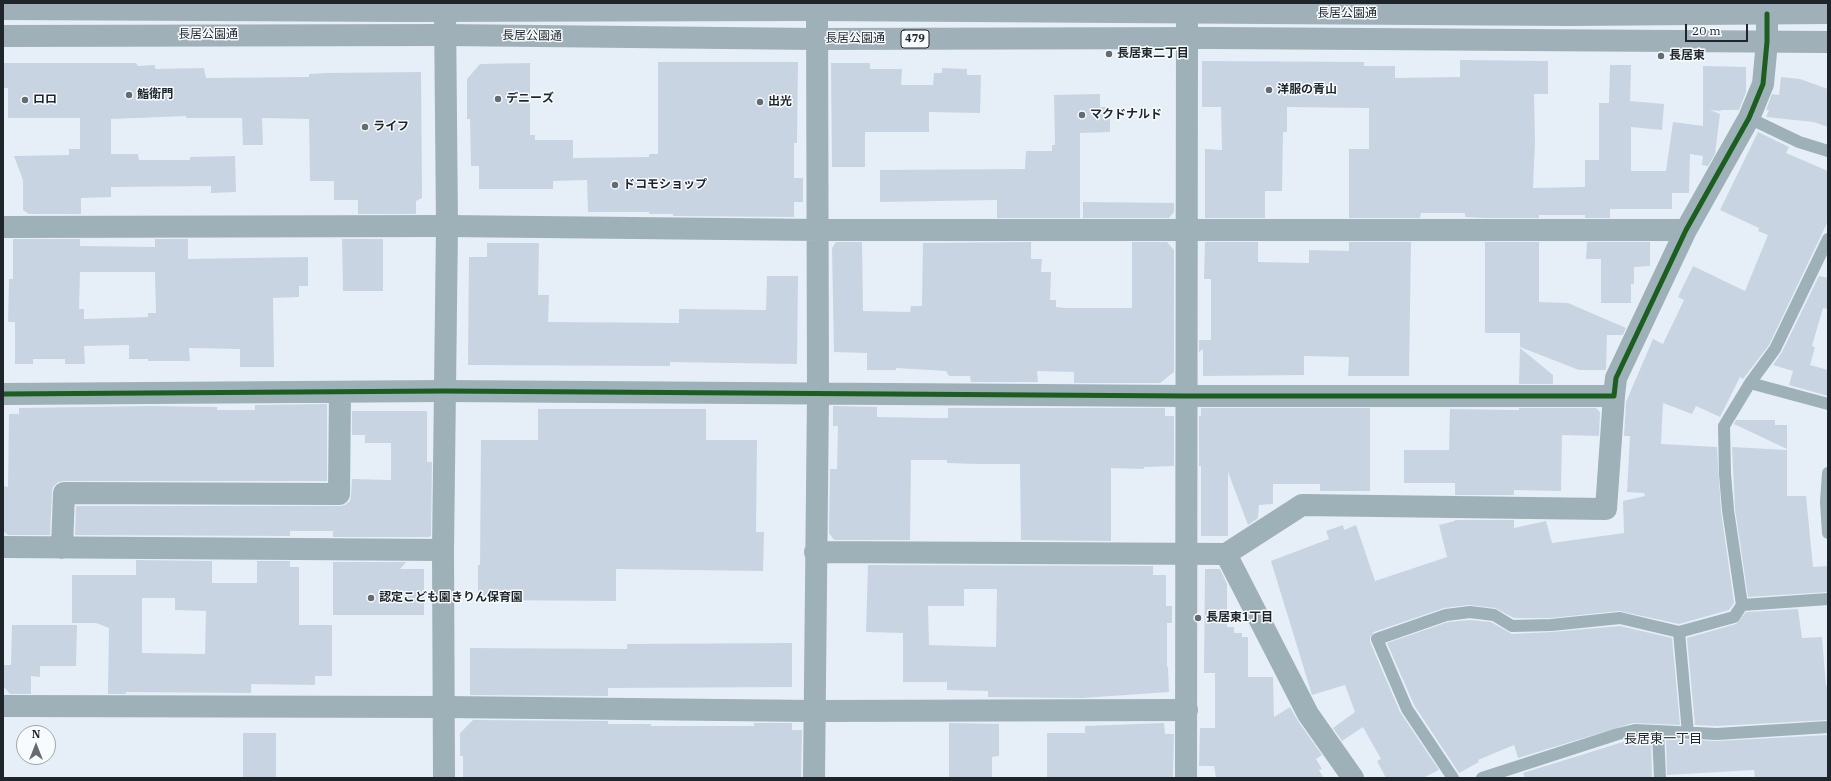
<!DOCTYPE html>
<html>
<head>
<meta charset="utf-8">
<style>
  body { margin:0 }
  #map { position:relative; width:1831px; height:781px; overflow:hidden; background:#e6eff7; font-family:"IBM Plex Serif",serif }
  canvas { display:block }
  .frame { position:absolute; inset:0; border:4px solid #1e252b; pointer-events:none }
  .north { position:absolute; left:16px; top:725px; width:40px; height:40px; box-sizing:border-box; background:#f7fbfe; border:1px solid #a0a5aa; border-radius:50%; rotate:0deg; font-size:11px; font-weight:700; line-height:16px; text-align:center; color:#1e252b }
  .north::after { content:''; display:block; margin:auto; width:14px; height:18px; background:#646c72; clip-path:polygon(50% 0,100% 100%,50% 72%,0 100%) }
  .scale { position:absolute; left:1685px; top:24px; width:63px; height:18px; box-sizing:border-box; border:2px solid #1e252b; border-top:0; padding-left:5px; font-size:12px; line-height:14px; white-space:nowrap; color:#1e252b; -webkit-text-stroke:3px #f7fbfe; paint-order:stroke }
</style>
</head>
<body>
<div id="map">
<canvas width="1831" height="781"></canvas>
<div class="frame"></div>
<div class="north">N</div>
<div class="scale">20 m</div>
</div>
<script>
const ctx = document.querySelector('canvas').getContext('2d');
ctx.lineJoin = 'round';
function fillPath(path, color) {
  ctx.fillStyle = color;
  ctx.fill(path, 'evenodd');
}
function shape(rows) {
  const path = new Path2D();
  for (const r of rows) {
    path.moveTo(r[0], r[1]);
    for (let i = 2; i < r.length; i += 2) path.lineTo(r[i], r[i + 1]);
  }
  return path;
}
function stroke(path, color, width, dash) {
  ctx.strokeStyle = color;
  ctx.lineWidth = width;
  ctx.lineCap = dash ? 'butt' : 'round';
  ctx.setLineDash(dash || []);
  ctx.stroke(path);
}
function label(font, color, halo, rows, align = 'center') {
  ctx.font = font + ' "IBM Plex Serif","Noto Sans JP",serif';
  ctx.lineWidth = 3;
  ctx.setLineDash([]);
  ctx.textBaseline = 'middle';
  ctx.strokeStyle = halo;
  ctx.fillStyle = color;
  for (const [text, x, y, turn = 0] of rows) {
    ctx.save();
    ctx.translate(x, y);
    ctx.rotate((+turn || 0) * Math.PI / 180);
    ctx.textAlign = isNaN(turn) ? turn : align;
    if (halo) ctx.strokeText(text, 0, 0);
    ctx.fillText(text, 0, 0);
    ctx.restore();
  }
}
const building = shape([
  [1460,60,1548,61,1548,94,1534,94,1535,141,1533,188,1585,187,1585,160,1599,160,1599,103,1609,103,1610,65,1631,65,1630,101,1664,104,1662,130,1631,127,1631,171,1666,171,1673,122,1703,126,1703,66,1746,67,1746,92,1739,110,1721,110,1721,111,1710,110,1720,114,1715,154,1708,166,1702,165,1703,156,1690,154,1689,193,1672,193,1672,209,1610,209,1610,218,1585,218,1585,215,1539,215,1539,218,1486,218,1465,217,1465,213,1421,213,1420,218,1349,218,1349,149,1369,149,1369,108,1287,107,1287,132,1283,132,1282,191,1265,191,1265,218,1205,218,1205,149,1222,150,1221,107,1202,107,1202,61,1364,62,1364,66,1395,66,1395,78,1460,77],
  [658,62,798,62,797,143,794,143,794,178,803,178,803,202,794,202,794,217,673,216,673,214,649,214,649,212,588,212,587,180,553,181,553,189,479,189,479,166,471,166,470,119,467,119,467,79,480,64,530,63,530,135,535,135,535,140,573,140,573,158,649,157,649,154,658,154],
  [4,63,136,63,138,66,155,65,155,69,204,68,206,78,309,77,309,74,327,73,421,72,422,198,416,201,416,214,358,214,358,200,334,200,334,181,310,181,309,119,262,118,263,145,243,145,242,118,186,118,186,116,111,119,111,154,138,154,139,160,190,160,190,157,235,156,236,192,211,193,211,186,111,187,111,197,81,198,81,214,29,214,23,210,23,180,14,156,69,155,69,149,80,149,80,118,8,118,8,88,4,88],
  [831,63,870,63,870,69,902,69,901,85,933,85,934,73,942,73,942,68,967,69,967,75,981,75,980,113,929,112,929,132,865,132,865,167,832,167],
  [1781,77,1800,79,1828,89,1828,127,1814,122,1766,117,1769,110,1766,110,1772,94,1779,95],
  [1100,94,1100,107,1110,107,1110,132,1080,133,1080,218,997,218,997,200,880,202,880,170,1025,169,1026,151,1052,151,1052,145,1055,145,1054,95],
  [1758,132,1789,147,1786,153,1828,171,1828,221,1769,345,1743,379,1740,377,1720,417,1696,406,1692,414,1663,403,1661,444,1717,447,1721,511,1734,603,1729,610,1679,624,1619,611,1551,618,1514,618,1495,608,1469,605,1444,608,1374,632,1370,638,1370,642,1400,712,1439,770,1423,778,1386,778,1377,761,1381,759,1363,727,1342,741,1333,728,1355,712,1345,685,1312,695,1271,561,1329,539,1326,531,1343,525,1344,530,1356,525,1375,581,1447,557,1439,525,1455,521,1455,520,1514,520,1514,528,1546,521,1552,543,1624,533,1623,501,1645,496,1644,493,1627,492,1630,436,1624,436,1626,402,1653,339,1663,344,1684,300,1678,297,1693,266,1745,291,1768,235,1758,231,1759,228,1720,210],
  [1083,202,1174,203,1174,212,1169,218,1083,218],
  [13,239,80,239,80,246,155,247,155,239,188,239,188,259,308,257,308,286,299,286,299,297,273,298,274,367,240,367,240,349,189,348,190,361,148,361,148,359,129,359,129,345,84,346,85,364,65,364,65,359,33,359,33,364,15,364,15,322,8,322,9,279,13,279],
  [80,272,155,272,156,313,148,313,148,317,84,319,84,309,79,309],
  [342,239,383,239,383,291,343,291],
  [836,242,862,242,863,311,910,312,911,306,922,306,923,243,1031,242,1031,259,1042,259,1041,272,1051,272,1050,300,1056,300,1056,307,1065,308,1132,308,1132,242,1167,242,1174,250,1174,372,1160,383,1074,383,1074,372,1037,371,1038,382,971,382,970,376,949,376,946,371,896,368,896,370,867,370,867,353,834,352,832,248],
  [1205,242,1258,242,1258,262,1309,263,1309,250,1349,251,1349,242,1411,242,1409,376,1348,376,1349,357,1304,356,1304,375,1203,376,1203,349,1199,352,1199,340,1211,340,1211,279,1204,279],
  [1485,242,1539,242,1539,302,1568,303,1626,328,1623,335,1607,335,1606,370,1579,370,1520,347,1520,333,1485,333],
  [1587,242,1650,242,1650,266,1634,267,1634,284,1631,284,1631,303,1601,303,1601,259,1586,259],
  [487,243,539,243,538,295,549,295,548,322,679,323,679,309,766,310,767,276,798,276,797,364,670,362,670,366,468,365,469,257,487,257],
  [1819,276,1828,278,1828,309,1823,308,1812,346,1815,347,1810,365,1828,370,1828,396,1789,385,1793,371,1773,365,1782,352],
  [1520,348,1553,375,1553,384,1519,384],
  [327,404,327,481,64,481,58,482,53,487,52,492,50,535,8,535,3,531,3,486,8,487,9,414,19,414,19,408,149,406,217,407,217,410,255,410,255,405],
  [833,406,877,407,877,417,931,418,948,418,948,408,1165,408,1165,416,1174,416,1174,466,1144,467,1144,469,1111,468,1111,541,1021,540,1020,464,978,464,947,463,947,460,911,460,910,540,834,540,829,533,830,469,837,469,838,426,833,426],
  [1201,408,1370,408,1370,491,1320,491,1320,484,1273,484,1273,504,1259,505,1258,518,1248,525,1228,472,1228,536,1201,536,1201,466,1199,466,1199,416,1201,416],
  [1519,408,1596,408,1600,412,1599,436,1562,435,1561,491,1514,490,1514,495,1455,495,1455,483,1404,483,1404,450,1449,450,1450,409,1519,410],
  [538,409,706,409,706,440,757,440,756,532,764,532,763,571,616,569,616,601,478,600,478,565,480,565,481,440,538,440],
  [352,411,427,411,427,462,432,462,431,536,429,537,333,537,333,531,290,531,290,536,75,535,76,506,339,506,345,505,350,501,351,495,352,479,391,480,391,443,365,443,365,435,352,435],
  [1736,420,1775,420,1775,425,1787,425,1787,449,1734,424],
  [1732,447,1787,450,1787,496,1806,496,1813,567,1828,566,1828,592,1748,597,1735,509],
  [136,560,212,561,212,583,257,583,257,561,290,561,290,567,299,567,299,625,332,625,332,676,315,676,315,685,251,684,251,693,126,692,126,694,108,694,109,628,96,623,72,623,72,575,136,575],
  [142,598,175,598,175,610,206,611,205,654,142,653],
  [333,562,406,562,400,569,424,569,424,615,333,615],
  [868,565,1153,566,1153,575,1166,575,1166,606,1172,606,1172,623,1167,623,1167,667,1168,667,1169,692,1082,698,988,697,988,691,947,690,947,682,903,682,903,633,866,632],
  [964,589,997,589,996,647,929,645,928,606,964,606],
  [1205,569,1220,569,1227,584,1227,627,1234,627,1234,633,1242,633,1242,637,1248,637,1248,677,1273,677,1274,717,1290,707,1298,721,1322,755,1316,759,1322,769,1319,770,1324,778,1216,778,1214,766,1199,766,1200,728,1215,728,1215,673,1204,673],
  [1798,609,1802,638,1822,637,1826,686,1828,686,1828,720,1717,726,1695,725,1687,638,1736,624,1746,612],
  [1470,620,1491,622,1512,634,1552,632,1620,626,1672,638,1680,725,1633,723,1518,758,1514,745,1478,760,1479,762,1459,773,1414,705,1387,643,1448,622],
  [12,625,77,625,76,666,40,666,40,677,31,676,31,694,10,694,3,686,3,665,11,665],
  [792,643,792,687,608,688,608,696,470,695,470,648,627,649,627,644],
  [473,720,608,721,608,724,651,724,651,726,754,726,754,723,792,723,792,730,802,730,801,778,463,778,463,756,460,756,460,733],
  [949,723,999,724,999,756,992,757,992,778,949,778],
  [1164,723,1165,734,1174,734,1173,778,1047,778,1047,733,1085,733,1085,726],
  [243,733,276,733,276,778,243,778],
  [1828,735,1828,778,1755,778,1754,770,1667,775,1666,739,1717,741],
  [1636,738,1651,738,1652,778,1525,778,1523,773]
]);
const service = shape([
  [1749,118,1799,142,1828,151],
  [1750,383,1775,349,1828,239],
  [1828,404,1750,383,1724,426,1725,474,1728,510,1742,605,1828,599],
  [1828,473,1826,502,1828,533],
  [1679,632,1688,733],
  [1658,731,1660,778],
  [1453,778,1407,709,1377,639,1446,615,1470,612,1494,615,1512,626,1551,625,1620,618,1679,632,1734,617,1742,605],
  [1482,778,1618,734,1635,730,1717,734,1828,727]
]);
const minor = shape([
  [3,227,447,226,818,230,1686,230],
  [3,394,444,391,1185,396,1614,396,1616,378,1686,230,1749,118,1763,84,1767,42,1767,14],
  [3,547,443,550],
  [62,548,64,493,339,494,340,392],
  [815,552,1226,554],
  [3,706,445,707,814,711,1187,710],
  [814,778,818,394,817,10],
  [1353,778,1308,714,1226,554,1302,505,1606,509,1614,396]
]);
const tertiary = shape([
  [444,778,443,550,447,226,445,11],
  [1186,778,1187,12]
]);
const trunk = shape([
  [3,9,407,11,817,10,1568,15,1828,13],
  [3,36,445,35,816,39,1213,38,1828,42]
]);
const cycleway = shape([
  [3,394,444,391,1185,396,1614,396,1616,378,1686,230,1749,118,1763,84,1767,42,1767,14]
]);
const markers = [
  [1109,54,4,"#646c72"],
  [1661,56,4,"#646c72"],
  [1269,90,4,"#646c72"],
  [129,95,4,"#646c72"],
  [498,99,4,"#646c72"],
  [25,100,4,"#646c72"],
  [760,102,4,"#646c72"],
  [1082,115,4,"#646c72"],
  [365,127,4,"#646c72"],
  [615,185,4,"#646c72"],
  [371,598,4,"#646c72"],
  [1198,618,4,"#646c72"]
];
const shields = [
  [915,39,28]
];
const shieldNames = [
  ["479",915,39]
];
const streetNames = [
  ["長居公園通",1347,14],
  ["長居公園通",208,35],
  ["長居公園通",532,36,1],
  ["長居公園通",855,39]
];
const poiNames = [
  ["長居東二丁目",1117,54],
  ["長居東",1669,56],
  ["洋服の青山",1277,90],
  ["鮨衛門",137,95],
  ["デニーズ",506,99],
  ["ロロ",33,100],
  ["出光",768,102],
  ["マクドナルド",1090,115],
  ["ライフ",373,127],
  ["ドコモショップ",623,185],
  ["認定こども園きりん保育園",379,598],
  ["長居東1丁目",1206,618]
];
const neighbourhoodNames = [
  ["長居東一丁目",1663,739]
];
fillPath(building, '#c9d4e3');
stroke(service, '#9eb0b8', 12);
stroke(minor, '#9eb0b8', 22);
stroke(tertiary, '#9eb0b8', 22);
stroke(trunk, '#a0b0b8', 22);
stroke(cycleway, '#1b5e20', 5);
for (const [x, y, r, color] of markers) {
  const dot = new Path2D();
  dot.arc(x, y, r, 0, 2 * Math.PI);
  ctx.fillStyle = color;
  ctx.fill(dot);
  stroke(dot, '#f7fbfe', 1.5);
}
for (const [x, y, w] of shields) {
  const box = new Path2D();
  box.roundRect(x - w / 2, y - 9, w, 18, 3);
  ctx.fillStyle = '#f7fbfe';
  ctx.fill(box);
  stroke(box, '#1e252b', 1);
}
label('bold 11px', '#1e252b', null, shieldNames);
label('12px', '#1e252b', '#f7fbfe', streetNames);
label('bold 12px', '#1e252b', '#f7fbfe', poiNames, 'left');
label('13px', '#1e252b', '#f7fbfe', neighbourhoodNames);
</script>
</body>
</html>
